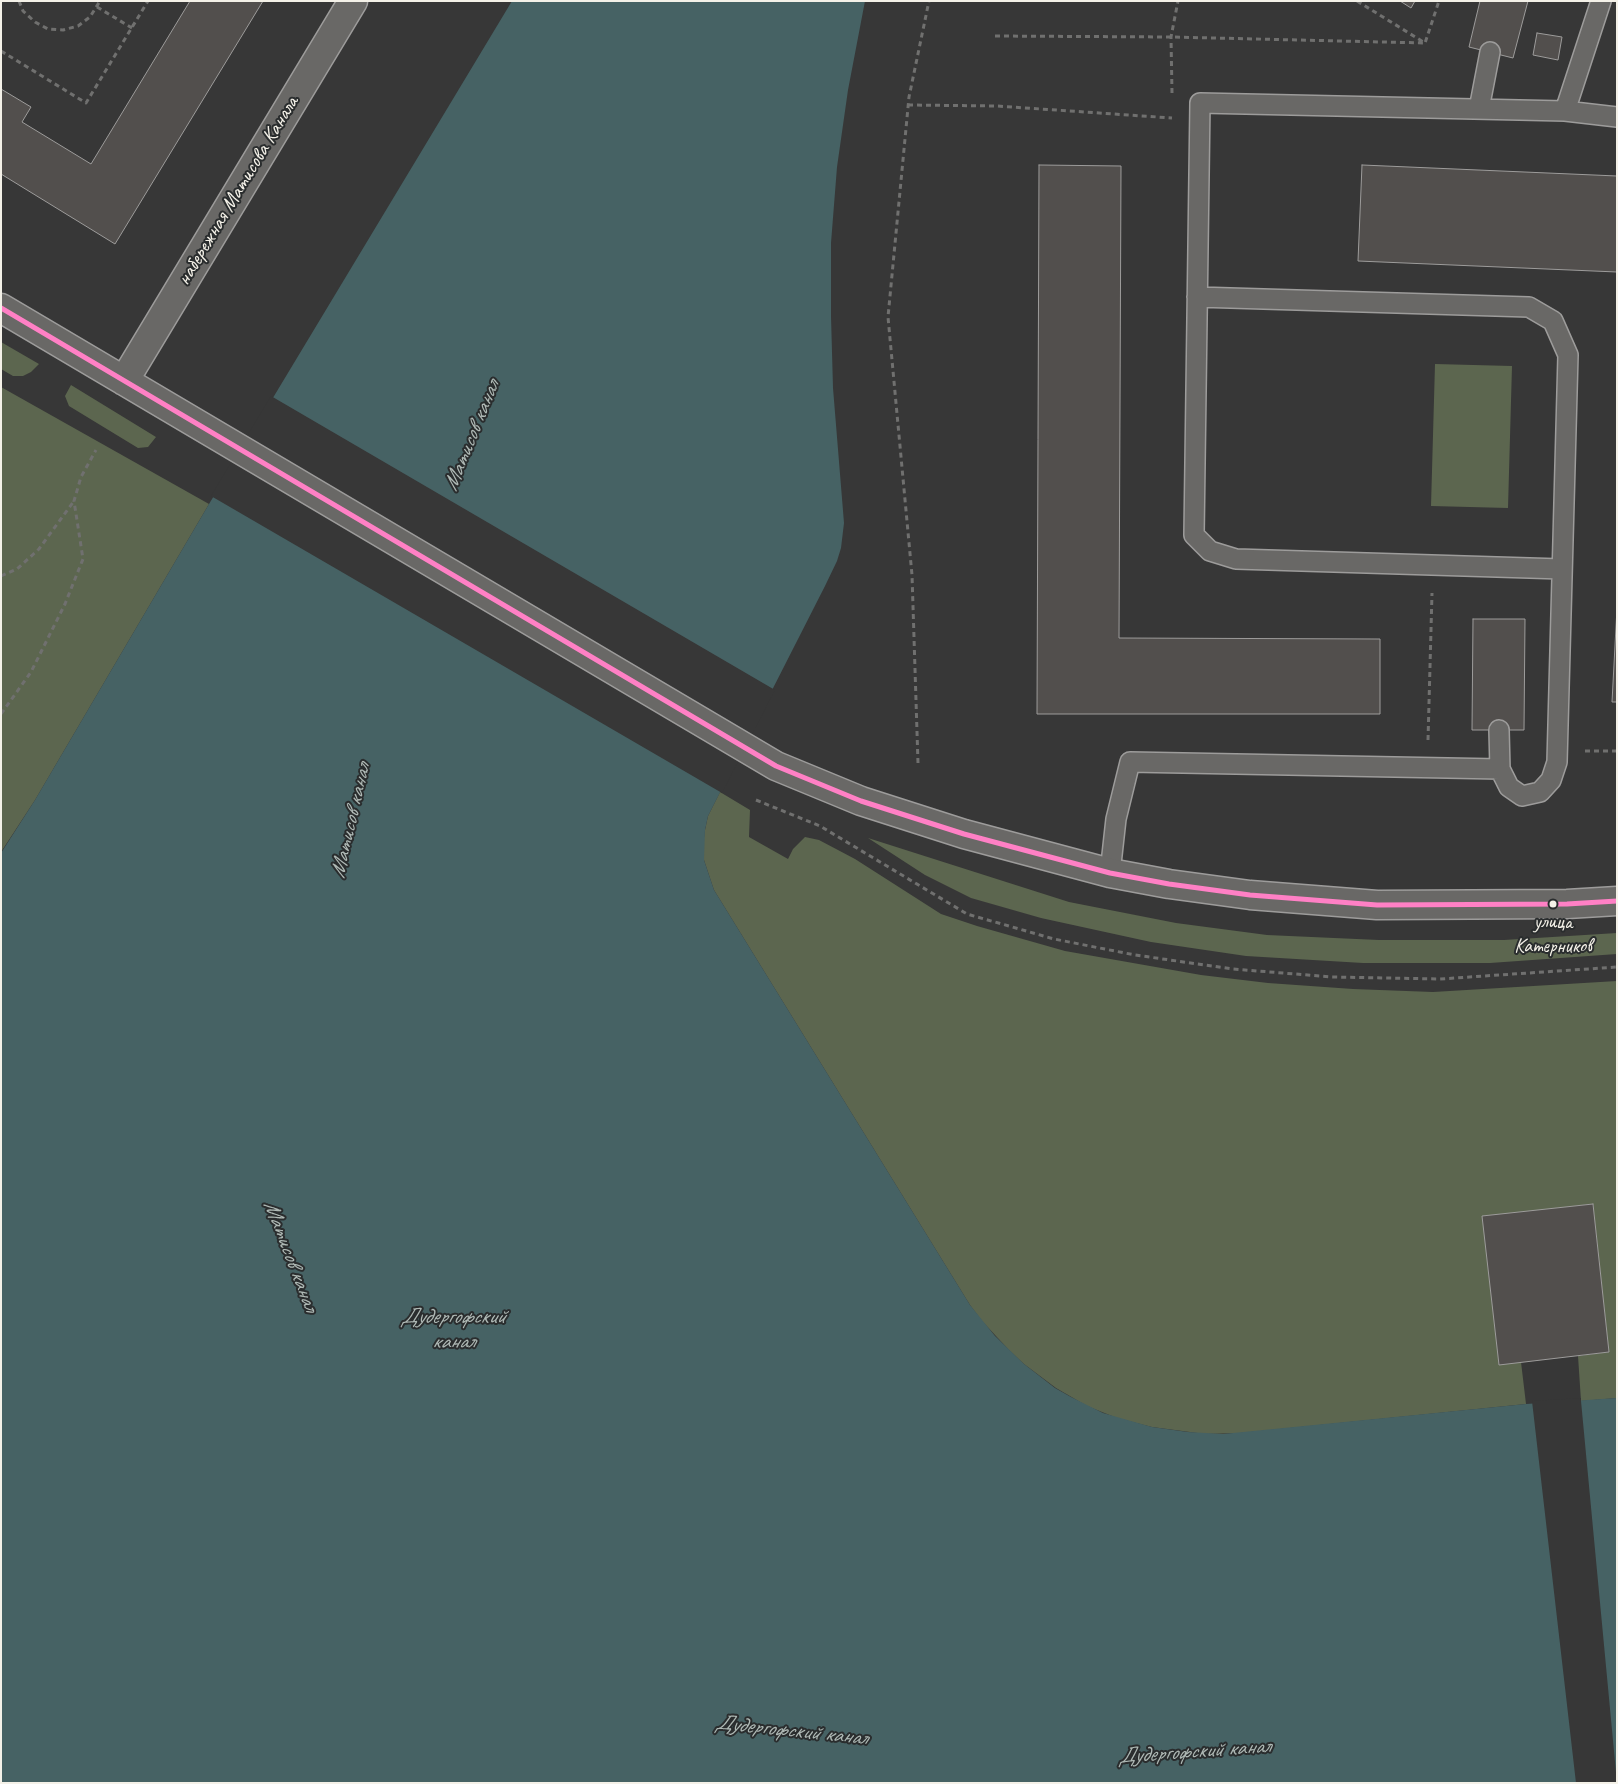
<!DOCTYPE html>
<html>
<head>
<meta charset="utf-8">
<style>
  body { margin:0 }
  #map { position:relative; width:1618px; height:1784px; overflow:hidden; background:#373737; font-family:Caveat,sans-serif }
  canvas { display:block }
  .frame { position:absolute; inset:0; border:2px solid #f4f1e8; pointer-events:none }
</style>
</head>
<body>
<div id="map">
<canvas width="1618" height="1784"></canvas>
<div class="frame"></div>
</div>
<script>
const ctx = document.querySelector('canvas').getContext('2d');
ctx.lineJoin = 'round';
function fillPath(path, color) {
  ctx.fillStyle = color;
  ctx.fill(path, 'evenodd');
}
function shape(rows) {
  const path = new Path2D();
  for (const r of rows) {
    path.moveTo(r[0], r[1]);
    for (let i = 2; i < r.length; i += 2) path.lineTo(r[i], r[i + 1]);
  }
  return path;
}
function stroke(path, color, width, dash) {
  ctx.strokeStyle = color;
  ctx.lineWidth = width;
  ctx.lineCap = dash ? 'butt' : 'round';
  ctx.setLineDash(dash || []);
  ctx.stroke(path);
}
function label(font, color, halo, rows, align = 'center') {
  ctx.font = font + ' Caveat,sans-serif';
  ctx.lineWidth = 4;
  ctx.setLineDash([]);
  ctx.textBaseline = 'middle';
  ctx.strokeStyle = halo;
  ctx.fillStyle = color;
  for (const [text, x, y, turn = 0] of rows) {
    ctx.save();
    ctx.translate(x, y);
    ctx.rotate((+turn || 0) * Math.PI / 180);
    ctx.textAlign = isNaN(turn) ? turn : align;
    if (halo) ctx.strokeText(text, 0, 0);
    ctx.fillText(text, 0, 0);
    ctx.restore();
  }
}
const green = shape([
  [1,342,39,364,31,372,23,376,13,376,1,369],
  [1435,364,1512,366,1508,508,1431,506],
  [71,385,156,437,148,447,138,448,69,406,65,396],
  [1,387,209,504,35,800,1,852],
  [720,792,750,810,749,837,788,859,793,849,805,837,819,840,855,859,941,914,977,926,1065,951,1201,975,1268,983,1353,989,1433,992,1617,981,1617,1398,1581,1401,1578,1356,1609,1352,1593,1204,1483,1217,1499,1364,1521,1362,1526,1404,1241,1433,1205,1434,1152,1427,1117,1418,1087,1406,1056,1388,1024,1364,1009,1350,982,1321,970,1305,714,890,704,860,703,845,705,830,708,816],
  [868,838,1069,902,1176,923,1267,935,1379,940,1504,940,1617,933,1617,954,1490,963,1363,963,1246,956,1151,942,1041,918,971,898,925,875]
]);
const water = shape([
  [512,1,865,1,848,90,837,167,831,243,831,316,833,388,844,523,841,548,837,561,825,586,708,816,705,830,704,860,714,890,970,1305,995,1336,1024,1364,1055,1388,1071,1397,1103,1413,1152,1427,1188,1432,1223,1434,1526,1404,1617,1398,1617,1783,1,1783,1,853,35,800,209,504]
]);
const pier = shape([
  [271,396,775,690,722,793,211,496],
  [1581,1398,1581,1401,1617,1783,1576,1783,1532,1401]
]);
const building = shape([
  [190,1,263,1,115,244,1,174,1,89,31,107,22,122,91,164,190,1],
  [1400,1,1415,1,1411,8,1400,1],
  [1480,1,1528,1,1513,58,1469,47,1480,1],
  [1537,33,1562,37,1558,60,1533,55,1537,33],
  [1039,165,1121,166,1119,638,1380,639,1380,714,1037,714,1039,165],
  [1362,165,1617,176,1617,272,1358,261,1362,165],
  [1617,608,1617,702,1612,702,1617,608],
  [1473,619,1525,619,1524,730,1472,730,1473,619],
  [1593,1204,1609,1352,1499,1365,1482,1216,1593,1204]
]);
const path = shape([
  [19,1,23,11,35,22,48,29,63,30,78,26,90,17,100,1],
  [1357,1,1425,43,1439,1],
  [97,7,132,28],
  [995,36,1171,37,1425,43],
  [1,51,86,103,148,1],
  [1172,93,1171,37,1178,1],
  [908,105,997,106,1172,118],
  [1,576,17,569,39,549,74,501],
  [1,714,31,672,65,604,83,559,74,501,81,477,96,450],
  [1428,740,1432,593],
  [1585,751,1617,751],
  [918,763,912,575,888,317,909,97,929,1],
  [756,800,820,826,967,914,1054,939,1135,955,1233,969,1332,977,1440,979,1617,967]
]);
const lane = shape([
  [1479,109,1490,52],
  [1565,111,1601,1],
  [1197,297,1529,307,1553,321,1568,355,1557,762,1551,780,1540,792,1522,796,1509,787,1500,769,1499,730],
  [1562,569,1236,559,1210,551,1194,535,1200,103,1565,111,1617,117],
  [1110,873,1116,819,1130,762,1500,769]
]);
const street = shape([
  [1,308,776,766,861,801,964,834,1110,873,1169,884,1250,895,1377,905,1567,904,1617,901],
  [124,381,353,1]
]);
const bus1 = shape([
  [1,308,776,766,861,801,964,834,1110,873,1169,884,1250,895,1377,905,1567,904,1617,901]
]);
const markers = [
  [1553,904,4.5,"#f4f1e8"]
];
const busNames = [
  ["улица",1553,923],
  ["Катерников",1553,947]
];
const streetNames = [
  ["набережная Матисова Канала",238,191,-59]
];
const waterNames = [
  ["Матисов канал",472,436,-68],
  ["Матисов канал",351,821,-77],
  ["Матисов канал",290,1256,69],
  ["Дудергофский",453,1317],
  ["канал",453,1342],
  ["Дудергофский канал",791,1731,6],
  ["Дудергофский канал",1194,1752,-4]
];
fillPath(green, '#5c664f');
fillPath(water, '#466264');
fillPath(pier, '#373737');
fillPath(building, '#524f4d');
stroke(building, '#9d9c9b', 1);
stroke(lane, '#9d9c9b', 22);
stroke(street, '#9d9c9b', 31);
stroke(path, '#70706f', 3, [5, 4]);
stroke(lane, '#696866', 19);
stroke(street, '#696866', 28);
stroke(bus1, '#ff80c5', 5);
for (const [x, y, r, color] of markers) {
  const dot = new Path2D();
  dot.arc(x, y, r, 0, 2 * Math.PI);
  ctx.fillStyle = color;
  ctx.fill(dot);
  stroke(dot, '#2a2d2e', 2);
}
label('20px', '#f4f1e8', '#2a2d2e', busNames);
label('21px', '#f4f1e8', '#2a2d2e', streetNames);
label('italic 22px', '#afb9b5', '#2a2d2e', waterNames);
</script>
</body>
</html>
